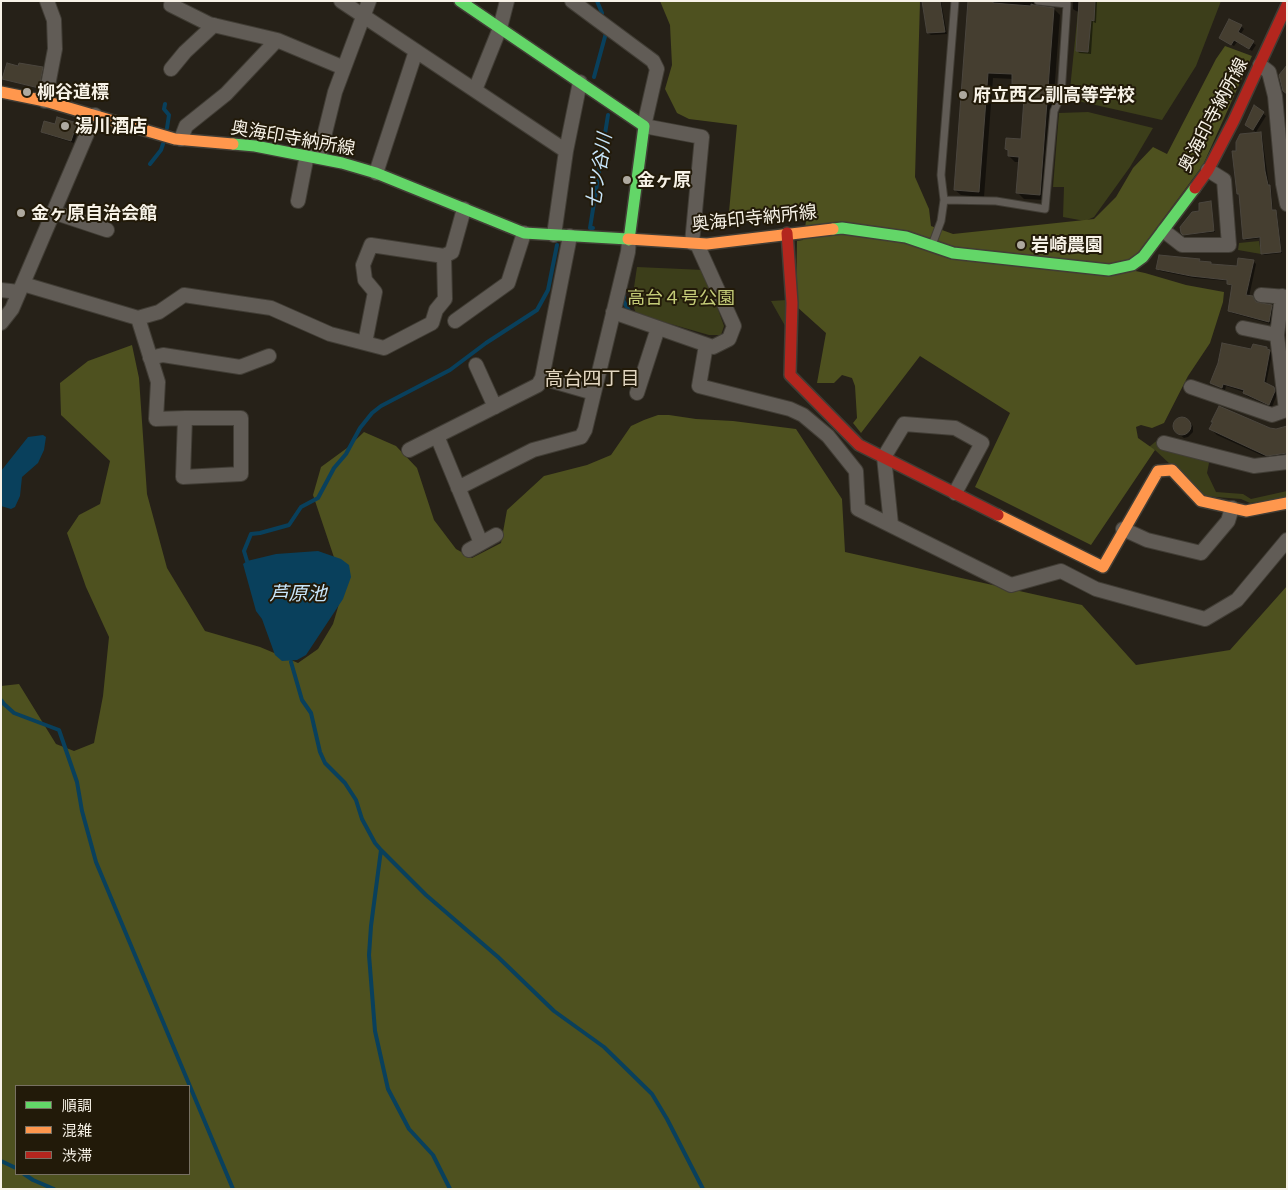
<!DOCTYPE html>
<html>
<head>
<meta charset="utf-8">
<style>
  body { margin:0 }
  #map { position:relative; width:1288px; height:1190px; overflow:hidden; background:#262118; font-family:"Exo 2","Noto Sans JP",sans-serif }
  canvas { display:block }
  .frame { position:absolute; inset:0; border:2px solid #f7f2e7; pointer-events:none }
  .legend { position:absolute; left:15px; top:1085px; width:175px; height:90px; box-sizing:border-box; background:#221a09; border:1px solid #777062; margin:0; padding:6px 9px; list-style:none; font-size:15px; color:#f7f2e7 }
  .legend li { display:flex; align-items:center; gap:10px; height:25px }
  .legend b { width:25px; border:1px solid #777062 }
</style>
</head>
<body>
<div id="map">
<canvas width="1288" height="1190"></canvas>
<div class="frame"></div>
<ul class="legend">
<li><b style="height:6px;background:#63d668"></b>順調</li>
<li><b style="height:6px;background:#ff974d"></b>混雑</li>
<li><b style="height:6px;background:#b3261e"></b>渋滞</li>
</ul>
</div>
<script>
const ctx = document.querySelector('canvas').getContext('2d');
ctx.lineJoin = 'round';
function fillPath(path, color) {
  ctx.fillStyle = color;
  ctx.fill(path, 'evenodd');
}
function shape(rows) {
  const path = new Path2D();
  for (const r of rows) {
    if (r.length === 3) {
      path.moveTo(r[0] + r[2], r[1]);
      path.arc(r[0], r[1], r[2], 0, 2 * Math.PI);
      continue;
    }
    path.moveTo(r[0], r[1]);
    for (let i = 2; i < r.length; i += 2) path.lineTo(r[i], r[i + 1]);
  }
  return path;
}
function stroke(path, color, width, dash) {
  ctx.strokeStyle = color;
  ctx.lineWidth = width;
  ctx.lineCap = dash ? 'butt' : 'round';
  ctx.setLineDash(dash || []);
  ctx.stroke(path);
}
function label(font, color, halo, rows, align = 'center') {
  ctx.font = font + ' "Exo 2","Noto Sans JP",sans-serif';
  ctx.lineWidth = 4;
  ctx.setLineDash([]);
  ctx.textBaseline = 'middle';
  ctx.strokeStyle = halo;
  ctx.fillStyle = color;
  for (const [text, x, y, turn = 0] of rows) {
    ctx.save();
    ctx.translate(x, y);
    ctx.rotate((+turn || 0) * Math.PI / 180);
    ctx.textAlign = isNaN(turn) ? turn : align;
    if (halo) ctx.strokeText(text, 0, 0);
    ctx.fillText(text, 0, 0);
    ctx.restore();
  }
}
const green = shape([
  [1079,1,1221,1,1196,66,1162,120,1069,99],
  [1088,112,1153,128,1130,167,1094,217,1085,221,1063,217,1064,187,1053,187,1059,113],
  [1259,241,1261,254,1238,250,1239,243],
  [637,267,704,270,724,326,721,335,709,335,636,314,632,301],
  [787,300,788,331,771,301],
  [1160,438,1166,443,1171,452,1181,451,1206,457,1209,463,1207,473,1216,492,1243,494,1251,499,1287,491,1287,498,1250,503,1241,499,1204,496,1155,450,1149,447]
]);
const forest = shape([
  [660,1,920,1,915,177,929,209,931,226,953,234,1094,219,1116,197,1133,168,1153,147,1167,154,1216,59,1225,46,1252,56,1203,165,1126,269,1145,273,1186,285,1224,292,1223,302,1210,343,1188,376,1164,423,1152,428,1141,425,1136,427,1138,438,1155,450,1091,545,975,487,1010,413,920,356,861,433,853,423,857,418,855,386,852,378,842,375,834,383,817,383,826,333,796,306,797,241,803,240,807,215,793,211,729,212,737,125,689,119,677,113,665,89,672,65,670,25],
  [132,345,139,378,147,494,167,568,205,631,260,647,298,663,318,649,333,624,344,587,313,495,321,467,347,448,364,432,396,446,417,468,434,520,456,549,472,558,501,543,507,510,544,476,587,465,611,455,631,426,644,420,658,415,669,415,696,419,733,421,796,429,842,499,845,552,1082,605,1136,665,1230,650,1287,586,1287,1189,1,1189,1,686,19,684,56,744,74,751,94,743,103,696,109,637,86,587,67,533,79,515,100,504,110,461,61,415,60,383,88,361],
  [16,1086,189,1086,189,1174,16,1174]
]);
const water = shape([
  [43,435,46,437,44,450,38,463,22,477,20,496,15,507,11,509,1,506,1,471,28,437],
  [318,551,341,559,349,565,351,577,343,599,306,655,297,660,282,661,275,655,262,619,256,611,243,564,247,561,276,554]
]);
const shadow = shape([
  [923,1,941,1,947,34,931,35,928,33],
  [970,1,1034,1,1034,6,1054,9,1060,15,1046,200,1024,199,1018,193,1020,162,1015,162,1009,156,1009,151,1007,149,1022,140,1026,90,1019,89,1013,83,1013,79,993,78,984,197,961,195,955,190],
  [1073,1,1097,1,1096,23,1093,22,1091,54,1079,53,1077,50,1080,12,1076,11,1073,9],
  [1241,26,1244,29,1240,35,1256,45,1252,51,1237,42,1234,46,1221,38],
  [19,67,43,69,39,88,3,79],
  [1254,107,1266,116,1256,132,1249,127],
  [76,124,79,126,74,143,45,134,43,132,56,126],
  [1261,134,1262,135,1269,186,1271,187,1273,211,1277,213,1282,253,1264,255,1262,253,1261,238,1246,240,1244,238,1238,152],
  [1210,203,1215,232,1185,235,1182,232],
  [1199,260,1202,263,1211,263,1213,265,1238,267,1254,262,1256,264,1249,297,1257,304,1271,306,1274,308,1271,324,1232,313,1229,311,1233,287,1228,284,1228,281,1194,278,1160,271,1157,268],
  [1267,348,1272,354,1266,384,1274,388,1277,391,1277,394,1272,407,1247,396,1244,392,1226,386,1225,390,1211,383,1252,351],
  [1220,408,1276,430,1287,427,1287,460,1274,461,1217,435,1211,429],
  [1180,418,1184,418,1193,426,1193,432,1188,437,1184,438,1175,431,1175,422]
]);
const stream = shape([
  [597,1,602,13],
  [594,77,606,33],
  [165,104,164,109,169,115,167,128],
  [150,164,161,150,163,144],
  [593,228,590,228,608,115],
  [624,297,623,300,630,313],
  [247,561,244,551,251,534,260,533,289,525,301,507,318,498,334,468,346,454,360,428,372,413,381,406,450,370,486,343,537,310,548,290,557,245],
  [291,662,302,700,311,713,320,752,325,763,345,783,356,800,362,819,375,843,381,850,426,895,498,957,554,1011,604,1047,652,1094,667,1119,703,1189],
  [1,700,4,704,14,713,59,730,77,782,82,811,96,862,233,1189],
  [381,850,371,926,369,955,375,1031,388,1089,409,1129,433,1155,450,1189],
  [1,1161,16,1168],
  [24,1174,33,1180,54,1189]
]);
const building = shape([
  [922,1,940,1,945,32,927,33,922,1],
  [968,1,993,1,993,3,1031,6,1031,4,1034,5,1054,8,1040,195,1016,193,1019,157,1008,156,1008,150,1005,149,1006,138,1021,139,1025,85,1012,84,1012,74,988,73,979,192,954,190,968,1],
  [1079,1,1095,1,1094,21,1091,20,1088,52,1076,51,1079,1],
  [1229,19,1242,25,1238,32,1254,41,1249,49,1234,40,1231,45,1219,38,1229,19],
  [7,63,18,66,19,63,43,67,39,88,2,79,7,63],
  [1287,65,1287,94,1283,91,1279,75,1287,65],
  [1254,105,1264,112,1253,130,1245,125,1254,105],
  [57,117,77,123,71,141,41,132,44,121,55,124,57,117],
  [1261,132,1265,171,1268,185,1270,185,1272,210,1276,210,1281,252,1261,254,1260,237,1243,239,1239,194,1237,194,1232,151,1236,151,1236,142,1240,134,1261,132],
  [1211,201,1214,231,1183,235,1181,233,1180,227,1192,212,1199,211,1199,203,1211,201],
  [1159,255,1200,259,1199,261,1211,262,1211,264,1237,266,1238,258,1254,260,1246,295,1253,296,1256,302,1272,305,1269,322,1228,311,1232,285,1227,284,1227,280,1191,276,1156,269,1159,255],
  [1222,343,1251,349,1253,344,1267,347,1267,349,1270,350,1264,382,1274,387,1275,391,1269,405,1243,393,1244,390,1223,384,1222,388,1210,383,1218,363,1222,343],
  [1219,406,1270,428,1276,429,1287,426,1287,453,1267,456,1209,429,1213,422,1211,422,1219,406],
  [1182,426,9]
]);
const lane = shape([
  [944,200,996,201,1045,209,1054,111,1061,95,1067,4,1038,1],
  [932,245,941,221,944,200,941,175,955,1]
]);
const street = shape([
  [172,1,171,5,209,24,277,40,344,68],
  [341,1,566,151],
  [572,1,653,61,657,69,644,126,702,137,692,243],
  [1260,65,1269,72,1275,96,1283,184,1287,204],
  [171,69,185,52,214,25],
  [475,90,500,28,507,1],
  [45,101,55,49,54,20,47,1],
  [181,139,186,126,226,94,277,40],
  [319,157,335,92,369,1],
  [376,173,416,51],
  [298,201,307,155],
  [53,212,107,230],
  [1164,231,1182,245,1229,245,1224,180,1208,170],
  [554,235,566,151,580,82],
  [23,284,138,318,159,312,184,295,271,308,330,334,384,348,432,323,436,310,445,299,444,256,452,252,464,209],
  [1,290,19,292],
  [1261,295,1287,297],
  [613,312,713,347,729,339,734,326,697,244],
  [138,318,158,382,156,419,185,418,183,477,241,474,241,418,185,418],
  [455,321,508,283,524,233],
  [1,323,12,309,95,115],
  [1243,328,1277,335],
  [365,343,375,292,365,280,363,265,371,245,444,256],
  [706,345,699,386,790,409,803,415,828,436,856,471,858,509,1011,585,1061,571,1096,589,1205,619,1237,600,1287,540],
  [150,358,163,355,240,367,269,356],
  [476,365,495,407],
  [542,378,594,393],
  [1191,387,1272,415,1286,410,1277,335,1282,296],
  [637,393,658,328],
  [437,436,481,543],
  [1164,443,1254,466,1287,462],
  [409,450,538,385,542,378,570,236],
  [458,488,533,450,581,437,585,430,628,252,629,240],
  [891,524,884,457,904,424,955,428,982,443,955,493],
  [1123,529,1147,540,1201,553,1228,521,1232,508],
  [469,550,496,535]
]);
const fast = shape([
  [460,1,644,126,629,240],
  [233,144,255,146,342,163,376,173,524,233,628,239],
  [833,229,842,228,906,237,953,253,1109,270,1132,265,1143,257,1195,188]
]);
const slow = shape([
  [1,92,45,101,175,139,233,144],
  [628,239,707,244,833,229],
  [998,515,1103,567,1158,471,1172,470,1201,501,1246,511,1287,503]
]);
const jam = shape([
  [1195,188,1208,170,1234,120,1287,5],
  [787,233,792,303,790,375,859,445,998,515]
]);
const markers = [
  [27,92,5,"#aea99f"],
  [963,95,5,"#aea99f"],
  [65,126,5,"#aea99f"],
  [627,180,5,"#aea99f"],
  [21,213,5,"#aea99f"],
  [1021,245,5,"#aea99f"]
];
const poiNames = [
  ["柳谷道標",37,92],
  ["府立西乙訓高等学校",973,95],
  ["湯川酒店",75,126],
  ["金ヶ原",637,180],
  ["金ヶ原自治会館",31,213],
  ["岩崎農園",1031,245]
];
const streetNames = [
  ["奥海印寺納所線",1213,115,-62],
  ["奥海印寺納所線",293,138,10],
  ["奥海印寺納所線",754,218,-6]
];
const parkNames = [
  ["高台４号公園",681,298]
];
const waterNames = [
  ["七ツ谷川",599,171,-81],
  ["芦原池",298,594]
];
const neighbourhoodNames = [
  ["高台四丁目",592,379]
];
fillPath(green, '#3c3e1a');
fillPath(forest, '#4e511f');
fillPath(water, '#09405c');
fillPath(shadow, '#0007');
stroke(stream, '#09405c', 4);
fillPath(building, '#453e30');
stroke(building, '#4b463e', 1);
stroke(lane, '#413d35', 9);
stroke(street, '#413d35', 16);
stroke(fast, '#413d35', 14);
stroke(slow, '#413d35', 14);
stroke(jam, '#413d35', 14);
stroke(lane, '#615c56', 7);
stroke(street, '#615c56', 14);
stroke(fast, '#63d668', 11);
stroke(slow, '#ff974d', 11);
stroke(jam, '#b3261e', 11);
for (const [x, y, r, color] of markers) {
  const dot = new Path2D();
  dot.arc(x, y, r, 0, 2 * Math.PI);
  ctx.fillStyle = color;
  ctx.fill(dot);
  stroke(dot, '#221a09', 2);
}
label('bold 18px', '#f7f2e7', '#221a09', poiNames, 'left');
label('18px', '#f7f2e7', '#221a09', streetNames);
label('18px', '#c4cc78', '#221a09', parkNames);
label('italic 19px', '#c8e6fb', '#221a09', waterNames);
label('19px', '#e2d6c1', '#221a09', neighbourhoodNames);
</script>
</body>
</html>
